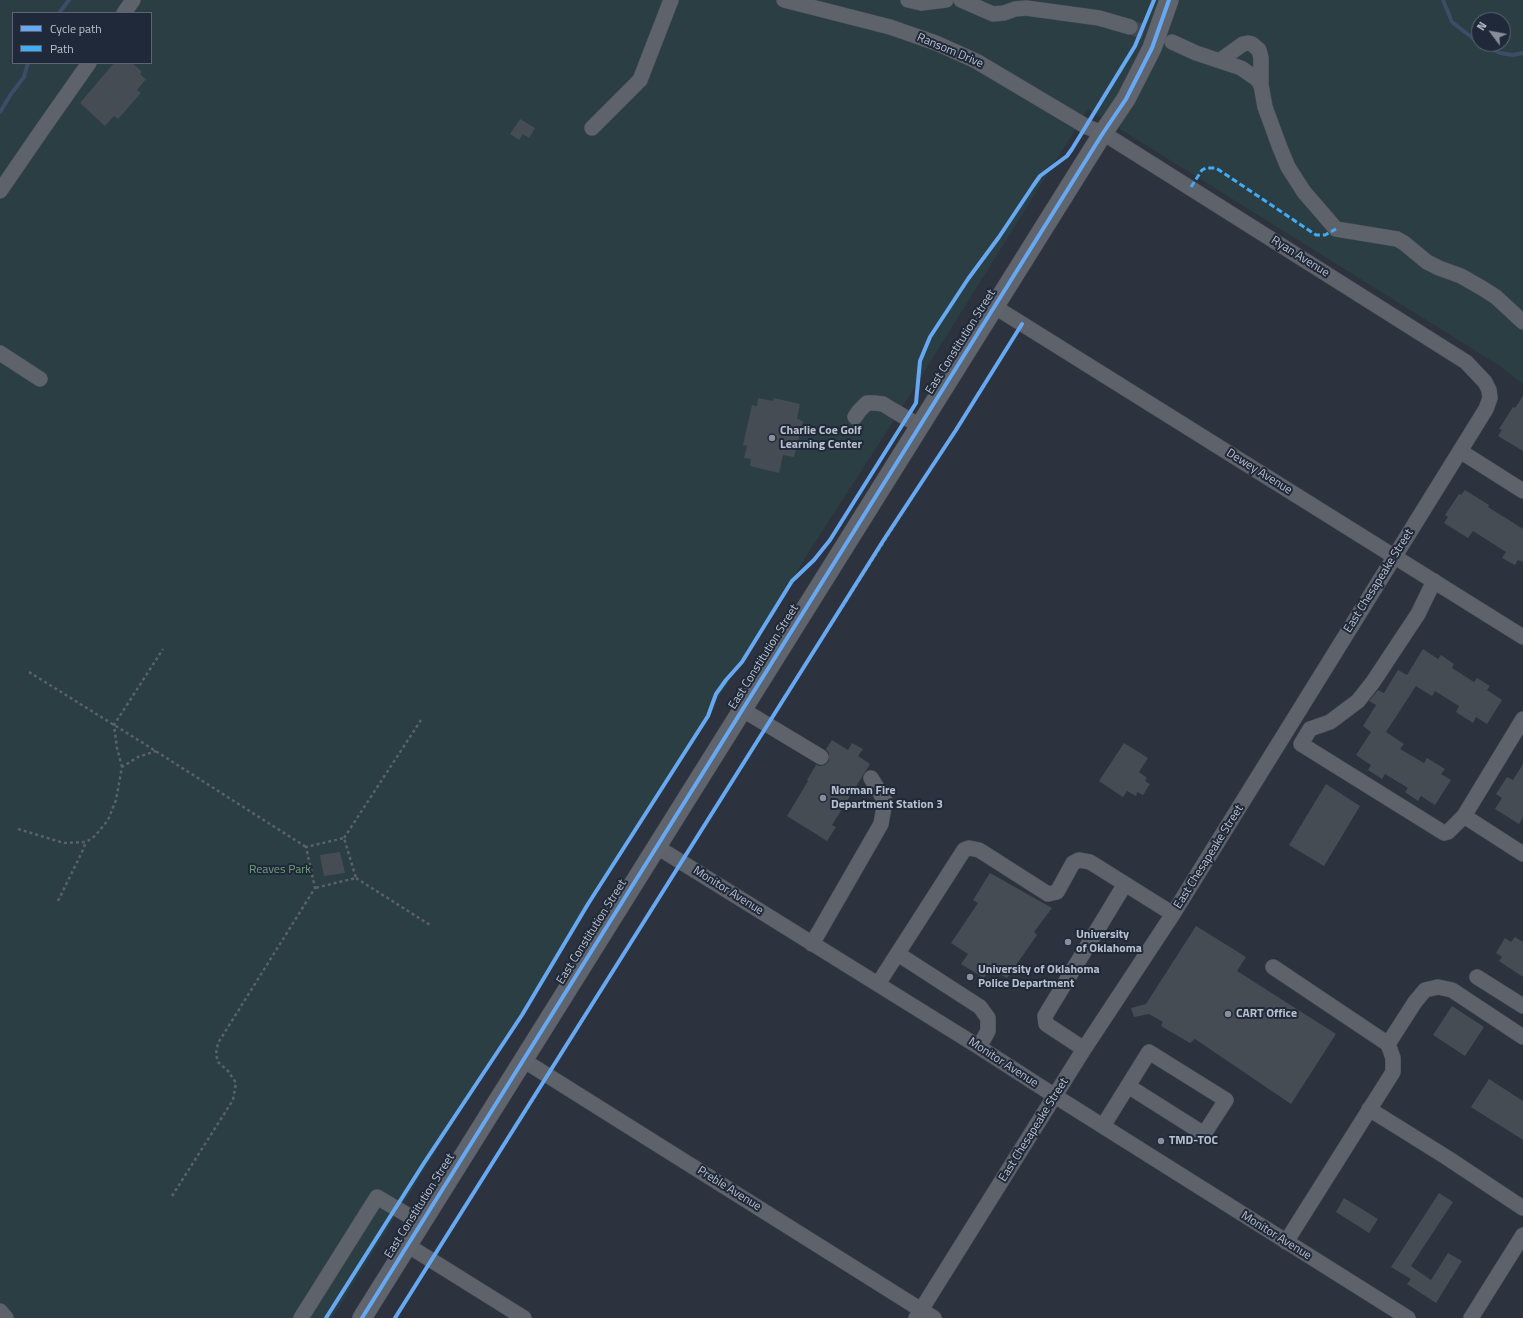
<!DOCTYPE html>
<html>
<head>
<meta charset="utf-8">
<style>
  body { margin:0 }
  #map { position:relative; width:1523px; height:1318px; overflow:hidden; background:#2d333e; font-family:"Titillium Web",sans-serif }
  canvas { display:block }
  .legend { position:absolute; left:12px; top:12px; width:140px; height:52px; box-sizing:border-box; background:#202939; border:1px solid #5d6574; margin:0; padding:5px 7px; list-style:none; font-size:12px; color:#b9c0cd }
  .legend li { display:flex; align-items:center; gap:8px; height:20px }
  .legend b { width:20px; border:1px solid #5d6574 }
  .north { position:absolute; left:1471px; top:12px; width:40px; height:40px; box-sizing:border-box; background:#202939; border:1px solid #5d6574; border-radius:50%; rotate:302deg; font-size:11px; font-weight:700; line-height:16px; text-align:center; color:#b9c0cd }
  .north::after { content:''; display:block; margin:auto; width:14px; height:18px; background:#888f9b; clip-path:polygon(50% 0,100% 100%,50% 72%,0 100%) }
</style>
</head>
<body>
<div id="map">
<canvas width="1523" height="1318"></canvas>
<ul class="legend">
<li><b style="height:5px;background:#66a8f1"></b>Cycle path</li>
<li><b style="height:5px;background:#42abf6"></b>Path</li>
</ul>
<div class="north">N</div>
</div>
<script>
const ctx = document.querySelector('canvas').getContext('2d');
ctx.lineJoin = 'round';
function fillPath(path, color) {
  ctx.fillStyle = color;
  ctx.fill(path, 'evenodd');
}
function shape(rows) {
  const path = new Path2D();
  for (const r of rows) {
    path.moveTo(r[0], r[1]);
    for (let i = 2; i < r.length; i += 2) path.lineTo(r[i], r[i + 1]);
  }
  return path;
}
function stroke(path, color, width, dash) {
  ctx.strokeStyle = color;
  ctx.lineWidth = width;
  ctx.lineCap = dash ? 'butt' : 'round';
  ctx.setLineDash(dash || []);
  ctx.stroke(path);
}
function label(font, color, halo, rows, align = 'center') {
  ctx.font = font + ' "Titillium Web",sans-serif';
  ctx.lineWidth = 4;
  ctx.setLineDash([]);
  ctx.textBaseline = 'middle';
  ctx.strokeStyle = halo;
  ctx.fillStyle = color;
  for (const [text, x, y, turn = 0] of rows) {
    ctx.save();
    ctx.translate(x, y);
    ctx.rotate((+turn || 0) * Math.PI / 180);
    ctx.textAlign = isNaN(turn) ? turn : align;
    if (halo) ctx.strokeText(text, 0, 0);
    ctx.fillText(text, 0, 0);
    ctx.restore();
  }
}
const green = shape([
  [0,0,1523,0,1523,384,1500,366,1088,109,889,428,814,544,332,1318,0,1318],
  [13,13,151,13,151,63,13,63],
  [1479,20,1503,20,1503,44,1479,44]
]);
const stream = shape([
  [1443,0,1452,22,1479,43],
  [59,13,69,0],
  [1481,44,1500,53,1513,55,1523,53],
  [0,112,11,94,24,77,28,63]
]);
const building = shape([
  [114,63,132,63,142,72,140,74,146,79,137,90,141,93,118,119,114,116,105,126,80,103],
  [520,119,535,128,529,138,523,134,519,140,510,134],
  [1523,396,1523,451,1498,436,1502,430,1499,429,1513,407,1515,408],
  [758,398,773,401,774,398,800,404,797,419,803,421,794,457,783,455,779,473,750,466,751,459,744,458,747,446,743,445,752,405,757,406],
  [1465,490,1489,505,1488,507,1523,529,1523,562,1518,560,1515,565,1502,558,1506,552,1473,531,1468,538,1444,523,1448,517,1445,515,1459,494,1461,495],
  [1423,649,1438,659,1441,655,1454,664,1452,668,1474,682,1477,678,1490,686,1487,690,1502,700,1487,724,1476,717,1473,723,1456,712,1459,706,1435,691,1432,696,1416,686,1386,732,1404,744,1400,749,1424,763,1427,758,1445,769,1441,774,1451,780,1435,805,1421,796,1418,801,1405,792,1408,788,1385,774,1382,779,1368,770,1371,765,1356,755,1371,732,1363,726,1376,705,1369,701,1378,690,1384,693,1398,670,1407,675],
  [832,740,848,750,852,743,863,749,858,756,870,764,832,825,836,827,827,841,787,816,808,781,807,780,816,765,820,766,825,765,829,761,829,753,826,749],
  [1124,743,1148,758,1139,772,1147,778,1145,781,1150,784,1143,795,1137,792,1136,796,1127,791,1123,797,1099,781],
  [1523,764,1523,817,1519,824,1495,809,1502,798,1496,794,1507,777,1513,780],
  [1326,784,1360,806,1324,866,1289,845],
  [340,852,345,873,324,876,320,855],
  [990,873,1052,908,1034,932,1037,935,1007,978,990,969,984,978,961,964,968,954,951,943,978,903,973,900],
  [1196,926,1246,957,1237,971,1336,1034,1291,1104,1195,1039,1190,1043,1161,1026,1163,1022,1149,1014,1134,1017,1131,1008,1146,1004],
  [1515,937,1523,942,1523,977,1499,961,1502,957,1496,953,1505,938,1511,942],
  [1452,1006,1484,1027,1465,1056,1433,1035],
  [1489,1079,1523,1101,1523,1140,1471,1107],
  [1439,1193,1453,1202,1411,1266,1431,1280,1448,1253,1462,1261,1436,1303,1407,1284,1411,1279,1391,1267],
  [1344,1198,1378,1219,1369,1233,1336,1212]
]);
const minorTunnel = shape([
  [1130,27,1166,40]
]);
const path = shape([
  [29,672,143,743,306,847],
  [775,713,1015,336],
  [122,767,117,748,114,725,163,649],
  [18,829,64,843,86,842,95,836,108,820,116,800,122,767,138,757,156,751],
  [344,838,421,720],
  [688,852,761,736],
  [356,878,430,925],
  [58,901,82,852,86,842],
  [555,1064,675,873],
  [172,1196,233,1100,236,1083,228,1071,218,1062,216,1054,218,1043,315,888,306,847,344,838,356,878,315,888],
  [438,1250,541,1087],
  [395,1318,425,1271]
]);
const minor = shape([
  [784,0,890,27,936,43,976,61,1087,127,1103,133,1466,362,1485,382,1489,390,1490,398,1486,409,1173,914,1084,1049,916,1318],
  [908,0,921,3,946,0],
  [961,0,993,14,1004,13,1015,9,1026,8,1099,18,1130,27],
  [124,13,133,0],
  [1172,42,1196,53,1241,68,1257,79,1261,85,1265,107,1280,148,1288,167,1304,192,1336,229,1397,239,1404,243,1427,262,1439,268,1461,276,1482,288,1496,297,1523,322],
  [1217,60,1222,59,1243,44,1248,43,1252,44,1259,50,1261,58,1261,85],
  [592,128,640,80,671,0],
  [0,191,44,127,89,63],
  [995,307,1523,637],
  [0,353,40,379],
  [855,417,859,411,867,403,875,403,883,404,891,409,920,426],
  [1460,451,1523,491],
  [1434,581,1418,614,1373,682,1358,701,1330,722,1310,729,1301,744,1444,833,1448,832,1464,816,1523,719],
  [743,710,821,757],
  [1464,816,1523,854],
  [657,847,979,1047,1055,1096,1408,1318],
  [812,944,881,824,885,801,871,778],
  [898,954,980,1007,988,1018,988,1031,979,1047],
  [1273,967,1388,1044,1393,1058,1393,1072,1286,1242],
  [1477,977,1523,1006],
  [878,984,964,850,969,848,979,850,1048,894,1057,892,1073,863,1079,860,1090,862,1173,914],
  [1388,1044,1415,1002,1425,990,1438,987,1452,990,1523,1037],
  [1084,1049,1046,1024,1045,1016,1125,884],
  [523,1060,934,1318],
  [1369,1109,1446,1157,1523,1208],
  [1103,1126,1149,1052,1226,1100,1204,1134,1128,1086],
  [407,1245,524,1318],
  [0,1311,6,1318],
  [301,1318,377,1197,421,1223],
  [1471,1318,1523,1235]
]);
const major = shape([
  [362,1318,1103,133,1126,99,1152,48,1169,0]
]);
const quiet = shape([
  [1191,187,1202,170,1206,168,1216,168,1316,235,1325,235,1336,229]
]);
const cycleway = shape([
  [326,1318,424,1163,522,1015,588,904,708,716,716,694,726,680,742,662,792,581,814,560,830,540,916,403,920,361,930,337,968,279,999,237,1033,186,1040,176,1067,156,1072,149,1135,46,1154,0],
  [362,1318,1103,133,1126,99,1152,48,1169,0],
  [395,1318,883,541,956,430,1022,324]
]);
const markers = [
  [772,438,4,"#888f9b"],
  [823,798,4,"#888f9b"],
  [1068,942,4,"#888f9b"],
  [970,977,4,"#888f9b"],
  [1228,1014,4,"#888f9b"],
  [1161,1141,4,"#888f9b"]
];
const streetNames = [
  ["Ransom Drive",950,51,23],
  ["Ryan Avenue",1300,257,32],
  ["East Constitution Street",961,342,-58],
  ["Dewey Avenue",1259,472,32],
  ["East Chesapeake Street",1379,581,-58],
  ["East Constitution Street",764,657,-58],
  ["East Chesapeake Street",1209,857,-58],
  ["Monitor Avenue",728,891,32],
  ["East Constitution Street",592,932,-58],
  ["Monitor Avenue",1003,1063,33],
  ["East Chesapeake Street",1034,1130,-58],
  ["Preble Avenue",729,1189,32],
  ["East Constitution Street",420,1206,-58],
  ["Monitor Avenue",1276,1236,32]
];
const poiNames = [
  ["Charlie Coe Golf",780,431],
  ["Learning Center",780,445],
  ["Norman Fire",831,791],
  ["Department Station 3",831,805],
  ["University",1076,935],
  ["of Oklahoma",1076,949],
  ["University of Oklahoma",978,970],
  ["Police Department",978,984],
  ["CART Office",1236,1014],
  ["TMD-TOC",1169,1141]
];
const parkNames = [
  ["Reaves Park",280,870]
];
fillPath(green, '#2a3e44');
stroke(stream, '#3c4c69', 4);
fillPath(building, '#464c54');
stroke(minorTunnel, '#424853', 15, [15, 8]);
stroke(minor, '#4a4e56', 16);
stroke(major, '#4b505a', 20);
stroke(path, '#5b6167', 2.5, [3, 3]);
stroke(minor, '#5e626a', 15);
stroke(major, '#60646c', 19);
stroke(quiet, '#42abf6', 3, [6, 3]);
stroke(cycleway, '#66a8f1', 4);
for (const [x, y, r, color] of markers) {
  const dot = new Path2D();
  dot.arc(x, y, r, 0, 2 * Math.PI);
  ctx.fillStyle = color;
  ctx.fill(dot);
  stroke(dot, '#202939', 1.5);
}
label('12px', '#b9c0cd', '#202939', streetNames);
label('bold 12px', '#b9c0cd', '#202939', poiNames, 'left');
label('12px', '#709e7c', '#202939', parkNames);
</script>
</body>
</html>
